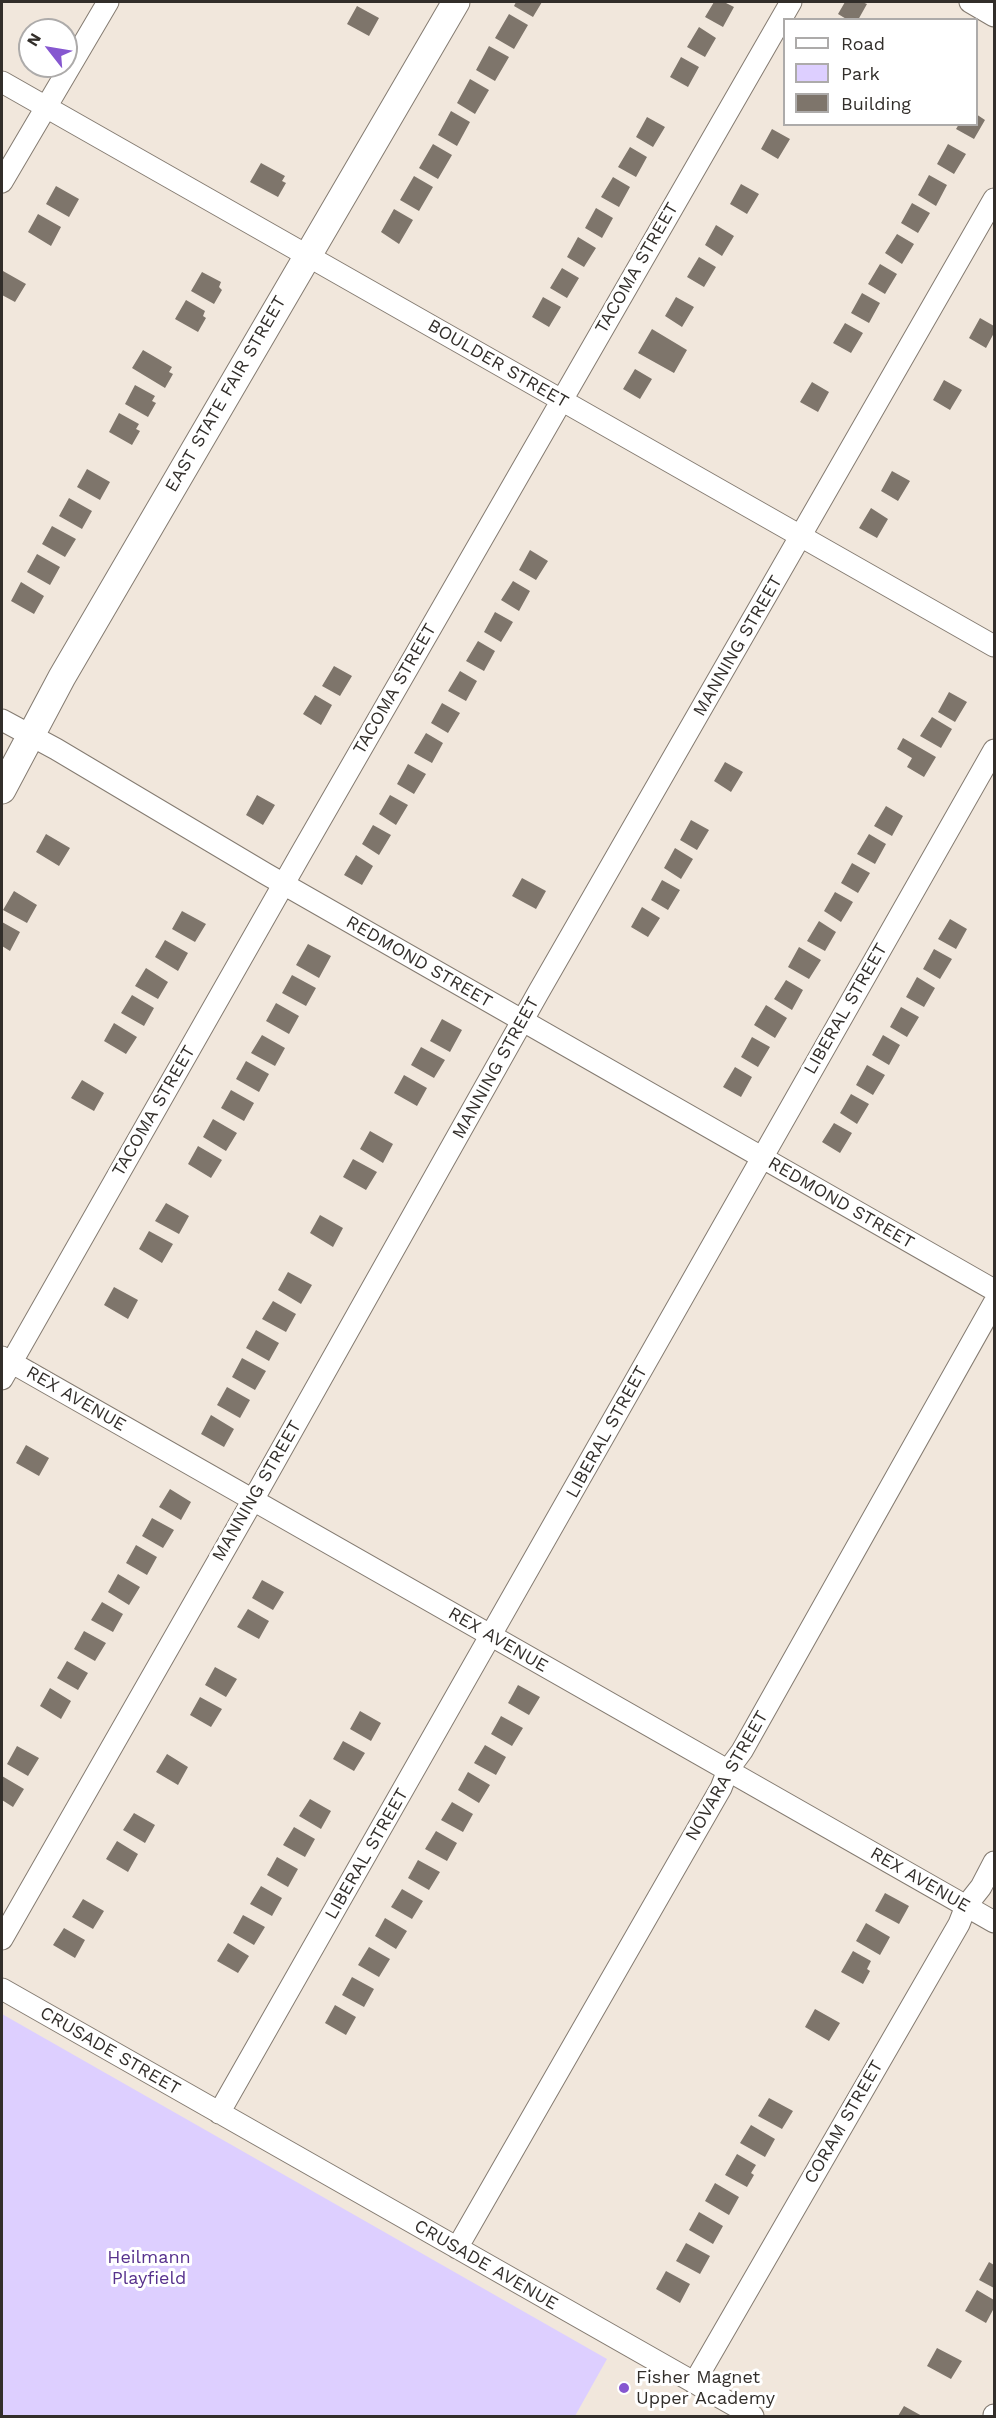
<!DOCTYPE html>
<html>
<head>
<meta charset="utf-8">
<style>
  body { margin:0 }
  #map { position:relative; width:996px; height:2418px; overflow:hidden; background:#f1e7dc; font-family:"Work Sans",sans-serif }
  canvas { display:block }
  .frame { position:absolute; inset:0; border:3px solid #322e2a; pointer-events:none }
  .legend { position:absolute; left:783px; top:18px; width:195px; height:108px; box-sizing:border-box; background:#fff; border:2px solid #adabaa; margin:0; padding:8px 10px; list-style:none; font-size:18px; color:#322e2a }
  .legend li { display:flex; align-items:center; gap:12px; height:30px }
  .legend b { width:30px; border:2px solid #adabaa }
  .north { position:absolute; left:18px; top:18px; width:60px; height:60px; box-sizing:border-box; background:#fff; border:2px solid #adabaa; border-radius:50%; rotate:301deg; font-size:16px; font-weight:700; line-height:24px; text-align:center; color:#322e2a }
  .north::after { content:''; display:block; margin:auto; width:21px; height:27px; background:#8657d0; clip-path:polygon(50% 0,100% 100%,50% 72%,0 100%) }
</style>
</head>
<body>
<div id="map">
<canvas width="996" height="2418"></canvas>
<div class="frame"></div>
<ul class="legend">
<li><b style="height:8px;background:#fff"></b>Road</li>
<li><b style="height:16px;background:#ddcfff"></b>Park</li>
<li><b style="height:16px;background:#7e756b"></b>Building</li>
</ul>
<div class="north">N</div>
</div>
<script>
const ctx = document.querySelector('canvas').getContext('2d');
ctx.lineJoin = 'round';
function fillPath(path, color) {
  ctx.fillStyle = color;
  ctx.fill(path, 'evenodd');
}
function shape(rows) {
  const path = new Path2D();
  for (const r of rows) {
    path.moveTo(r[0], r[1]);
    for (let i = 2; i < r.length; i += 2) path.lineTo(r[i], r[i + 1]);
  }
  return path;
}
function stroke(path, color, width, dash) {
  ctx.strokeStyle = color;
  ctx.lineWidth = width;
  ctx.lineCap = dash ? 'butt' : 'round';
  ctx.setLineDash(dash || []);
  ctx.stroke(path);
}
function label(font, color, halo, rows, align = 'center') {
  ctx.font = font + ' "Work Sans",sans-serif';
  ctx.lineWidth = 6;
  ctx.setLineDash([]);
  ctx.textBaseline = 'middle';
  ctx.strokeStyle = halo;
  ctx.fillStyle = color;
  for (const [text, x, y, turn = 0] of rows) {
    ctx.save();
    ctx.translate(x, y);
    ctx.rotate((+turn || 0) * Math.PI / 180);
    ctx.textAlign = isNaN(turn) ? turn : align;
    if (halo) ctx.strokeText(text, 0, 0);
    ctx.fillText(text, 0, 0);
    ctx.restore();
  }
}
const green = shape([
  [2,2014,607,2359,575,2416,2,2416]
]);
const building = shape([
  [516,2,542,2,533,17,514,6],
  [714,2,724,2,734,7,723,27,705,17],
  [845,2,862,2,867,4,858,20,848,20,838,14],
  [357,6,379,18,369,36,347,24],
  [509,14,528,25,514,49,495,38],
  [699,27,716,38,705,57,687,47],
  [489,46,509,57,495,81,476,70],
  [681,57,699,67,688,87,670,77],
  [470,79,489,90,475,114,457,103],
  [451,111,470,122,457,146,438,135],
  [976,114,985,120,974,139,956,129,959,124,976,124],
  [647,117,665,127,653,147,636,137],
  [772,129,790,139,778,159,761,149],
  [433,144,452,155,438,179,419,168],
  [948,144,966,154,954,174,937,164],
  [630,147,647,157,636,177,618,167],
  [261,163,285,176,282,181,286,183,278,197,250,182],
  [929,175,947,185,936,206,918,195],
  [414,176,433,187,419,211,400,200],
  [613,177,630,187,619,207,601,197],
  [741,184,759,194,747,214,730,204],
  [56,186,79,199,69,217,46,204],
  [912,203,930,213,918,233,901,223],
  [596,208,613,218,602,238,585,228],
  [394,209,413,220,399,244,381,232],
  [38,214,61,227,51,246,28,232],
  [716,225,734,236,722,256,705,245],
  [897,234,914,244,902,264,885,253],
  [578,237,596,248,584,267,567,257],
  [699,257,716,267,704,287,687,277],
  [880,264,897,274,885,294,868,284],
  [562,268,579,278,567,298,550,288],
  [3,271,26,284,15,302,2,295],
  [202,272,221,282,219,287,222,290,214,304,191,291],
  [862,293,880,303,869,323,851,313],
  [543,297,561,307,549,327,532,317],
  [676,297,694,307,682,327,665,316],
  [186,300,205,311,203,316,206,318,198,332,175,319],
  [980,318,994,326,994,333,986,348,969,338],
  [845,323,863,333,851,353,833,343],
  [652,329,687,350,674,373,638,353],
  [143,350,172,367,169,372,173,374,165,388,132,368],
  [635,369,652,379,640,399,623,389],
  [944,380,962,390,950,410,933,400],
  [812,382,829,392,818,412,800,402],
  [135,385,155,396,152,401,156,403,148,417,125,404],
  [119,413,139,424,136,429,140,431,132,445,109,432],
  [87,469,110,482,100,500,77,487],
  [892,471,910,481,898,501,881,491],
  [69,498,92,511,82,529,59,516],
  [871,508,888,519,877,538,859,528],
  [52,526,76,539,65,557,42,544],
  [530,550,548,561,536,580,519,570],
  [37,554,60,567,50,585,27,572],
  [513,581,530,591,519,611,501,600],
  [21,582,44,596,34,614,11,601],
  [495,612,513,622,501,642,484,632],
  [478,641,495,651,484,671,466,661],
  [334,666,352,676,340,696,322,686],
  [460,671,477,681,466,701,448,691],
  [949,692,967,702,955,722,938,712],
  [315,695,332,705,321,725,303,714],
  [442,703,460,713,448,733,431,723],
  [932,717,952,729,941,748,920,736],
  [426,733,443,743,432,763,414,753],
  [903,738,936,757,924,777,907,767,912,758,897,749],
  [725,762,743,772,731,792,714,781],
  [408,764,426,774,414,794,397,784],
  [257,795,275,805,263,825,246,815],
  [390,795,408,805,396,825,379,814],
  [886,806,903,816,892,836,874,826],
  [691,820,709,830,697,850,680,840],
  [373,825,391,835,379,855,362,844],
  [46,834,70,848,59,866,36,852],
  [869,834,886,844,875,864,857,854],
  [675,848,693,859,681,879,664,868],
  [356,855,373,866,362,885,344,875],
  [852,863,870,873,858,893,841,883],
  [522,878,546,891,536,909,512,896],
  [662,880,680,890,668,910,651,900],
  [14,891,37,905,27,923,3,910],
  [835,892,853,902,841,922,824,911],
  [642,907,660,918,648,937,631,927],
  [182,911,206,924,195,942,172,929],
  [950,919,967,929,956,949,938,939],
  [819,921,836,932,825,951,807,941],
  [2,922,20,932,10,951,2,946],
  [165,940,188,953,178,971,155,957],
  [308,944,331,956,319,978,296,965],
  [799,947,821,960,809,979,788,967],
  [934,949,952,959,940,979,923,969],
  [146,968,168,982,158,999,135,986],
  [292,975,316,988,306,1006,282,993],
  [917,977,935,988,924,1007,906,997],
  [786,980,803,990,792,1010,774,999],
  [132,995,154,1008,144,1026,121,1013],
  [276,1003,299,1016,289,1034,266,1021],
  [766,1005,787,1018,775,1038,754,1025],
  [901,1007,919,1017,907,1037,890,1027],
  [442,1019,462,1030,450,1052,430,1041],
  [114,1023,137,1037,126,1054,104,1041],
  [262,1035,285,1048,275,1066,251,1053],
  [883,1035,900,1045,889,1065,872,1055],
  [752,1037,770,1047,758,1067,741,1057],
  [421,1047,445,1060,434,1078,411,1065],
  [246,1061,269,1074,259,1092,236,1079],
  [867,1065,885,1075,873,1095,856,1085],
  [735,1067,752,1077,741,1097,723,1087],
  [404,1075,427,1088,417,1106,394,1093],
  [82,1080,104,1093,94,1111,71,1098],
  [231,1090,254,1103,244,1121,221,1108],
  [851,1094,869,1104,857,1124,840,1113],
  [213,1119,237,1133,226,1151,203,1137],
  [834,1123,852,1133,840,1153,822,1142],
  [370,1131,393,1144,383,1163,360,1149],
  [198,1146,222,1160,211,1178,188,1164],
  [353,1159,377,1172,366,1190,343,1177],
  [166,1203,189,1216,179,1234,155,1221],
  [320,1215,343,1228,333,1247,310,1233],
  [149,1231,173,1244,162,1263,139,1249],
  [288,1272,312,1285,301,1304,278,1290],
  [114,1287,138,1300,128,1319,104,1305],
  [273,1301,296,1314,286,1332,262,1319],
  [256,1330,279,1343,269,1361,246,1348],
  [242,1358,266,1371,255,1390,232,1377],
  [227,1387,250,1400,240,1418,217,1405],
  [211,1415,234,1429,224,1447,201,1434],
  [26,1445,49,1458,39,1476,16,1463],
  [170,1489,191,1502,181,1520,159,1507],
  [152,1518,174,1530,163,1548,142,1536],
  [136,1545,157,1557,147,1575,126,1563],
  [118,1574,140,1587,129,1605,108,1592],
  [262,1580,284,1592,273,1610,252,1598],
  [102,1602,123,1614,113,1632,91,1620],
  [248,1609,269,1621,259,1639,237,1627],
  [84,1631,106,1643,95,1661,74,1649],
  [67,1661,88,1673,78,1690,57,1678],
  [215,1667,237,1679,226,1697,205,1685],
  [518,1685,540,1697,529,1715,508,1703],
  [50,1688,71,1701,61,1719,40,1706],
  [200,1697,222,1709,211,1727,190,1715],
  [360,1711,381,1723,371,1741,350,1729],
  [501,1716,523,1728,512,1746,491,1734],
  [343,1741,365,1753,354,1771,333,1759],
  [485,1745,506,1757,496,1775,474,1763],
  [17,1746,39,1758,28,1776,7,1764],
  [167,1754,188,1767,178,1785,156,1772],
  [468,1772,490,1785,479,1803,458,1790],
  [2,1776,24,1789,13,1807,2,1800],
  [310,1799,331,1811,321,1829,299,1816],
  [452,1802,473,1814,463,1832,441,1820],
  [134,1813,155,1825,145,1843,123,1830],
  [294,1827,315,1839,305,1857,283,1845],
  [436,1831,457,1843,447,1861,425,1849],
  [117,1841,138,1854,128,1872,106,1859],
  [277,1857,298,1869,288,1887,267,1875],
  [418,1860,440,1872,429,1890,408,1878],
  [261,1886,282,1898,272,1916,250,1904],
  [402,1889,423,1901,412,1919,391,1907],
  [885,1893,909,1906,899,1924,875,1911],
  [83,1899,104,1911,93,1929,72,1917],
  [243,1915,265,1927,254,1945,233,1933],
  [385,1918,407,1931,396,1949,375,1936],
  [866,1923,890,1937,880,1955,856,1941],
  [64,1928,85,1940,75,1958,53,1945],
  [228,1943,249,1956,238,1973,217,1961],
  [369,1947,390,1959,379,1977,358,1965],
  [853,1951,871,1961,867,1969,870,1971,863,1984,841,1972],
  [352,1977,374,1989,364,2007,342,1995],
  [335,2005,356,2017,346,2035,325,2023],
  [815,2009,840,2023,829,2041,805,2027],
  [769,2098,793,2111,782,2129,758,2116],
  [751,2125,775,2139,765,2157,740,2143],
  [737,2154,756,2165,751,2173,754,2175,747,2187,725,2175],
  [715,2183,739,2197,729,2215,705,2201],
  [699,2212,723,2226,713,2244,689,2230],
  [686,2243,710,2256,700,2274,676,2261],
  [989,2262,994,2265,994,2288,979,2280],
  [666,2271,690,2284,680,2303,656,2289],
  [977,2290,994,2300,994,2308,986,2323,965,2311],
  [937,2348,962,2361,951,2379,927,2366],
  [904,2406,922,2416,898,2416]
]);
const minor = shape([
  [970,2,994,16],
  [2,82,994,646],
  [2,182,108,2],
  [2,720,56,749,266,874,994,1290],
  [2,1357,994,1922],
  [2,1379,299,857,791,2],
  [2,1939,253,1500,538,993,994,199],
  [2,1989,753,2416],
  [219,2113,994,750],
  [457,2248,721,1788,728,1770,742,1751,994,1303],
  [694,2383,959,1924,966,1906,981,1887,994,1862],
  [994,2416,994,2415]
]);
const tertiary = shape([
  [2,790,62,677,456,2]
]);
const markers = [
  [624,2388,6,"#8657d0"]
];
const streetNames = [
  ["TACOMA STREET",637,268,-60],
  ["BOULDER STREET",498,364,30],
  ["EAST STATE FAIR STREET",226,394,-60],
  ["MANNING STREET",738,646,-60],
  ["TACOMA STREET",395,689,-60],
  ["REDMOND STREET",419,962,30],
  ["LIBERAL STREET",846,1009,-60],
  ["MANNING STREET",496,1068,-61],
  ["TACOMA STREET",154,1111,-60],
  ["REDMOND STREET",841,1203,30],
  ["REX AVENUE",76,1399,30],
  ["LIBERAL STREET",607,1432,-61],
  ["MANNING STREET",257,1491,-60],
  ["REX AVENUE",498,1640,30],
  ["NOVARA STREET",727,1776,-60],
  ["LIBERAL STREET",367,1854,-60],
  ["REX AVENUE",920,1880,30],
  ["CRUSADE STREET",110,2051,30],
  ["CORAM STREET",844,2122,-60],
  ["CRUSADE AVENUE",486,2265,30]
];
const parkNames = [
  ["Heilmann",149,2258],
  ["Playfield",149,2279]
];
const poiNames = [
  ["Fisher Magnet",636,2378],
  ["Upper Academy",636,2399]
];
fillPath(green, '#ddcfff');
fillPath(building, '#7e756b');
stroke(minor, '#847b71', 23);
stroke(tertiary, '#847b71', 29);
stroke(minor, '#fff', 21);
stroke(tertiary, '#fff', 27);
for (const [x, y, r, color] of markers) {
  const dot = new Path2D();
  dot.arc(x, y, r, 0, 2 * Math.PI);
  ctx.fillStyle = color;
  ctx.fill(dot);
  stroke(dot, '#fff', 2);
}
label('18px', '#322e2a', '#fff', streetNames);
label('18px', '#57318d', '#fff', parkNames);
label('18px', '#322e2a', '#fff', poiNames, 'left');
</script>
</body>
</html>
